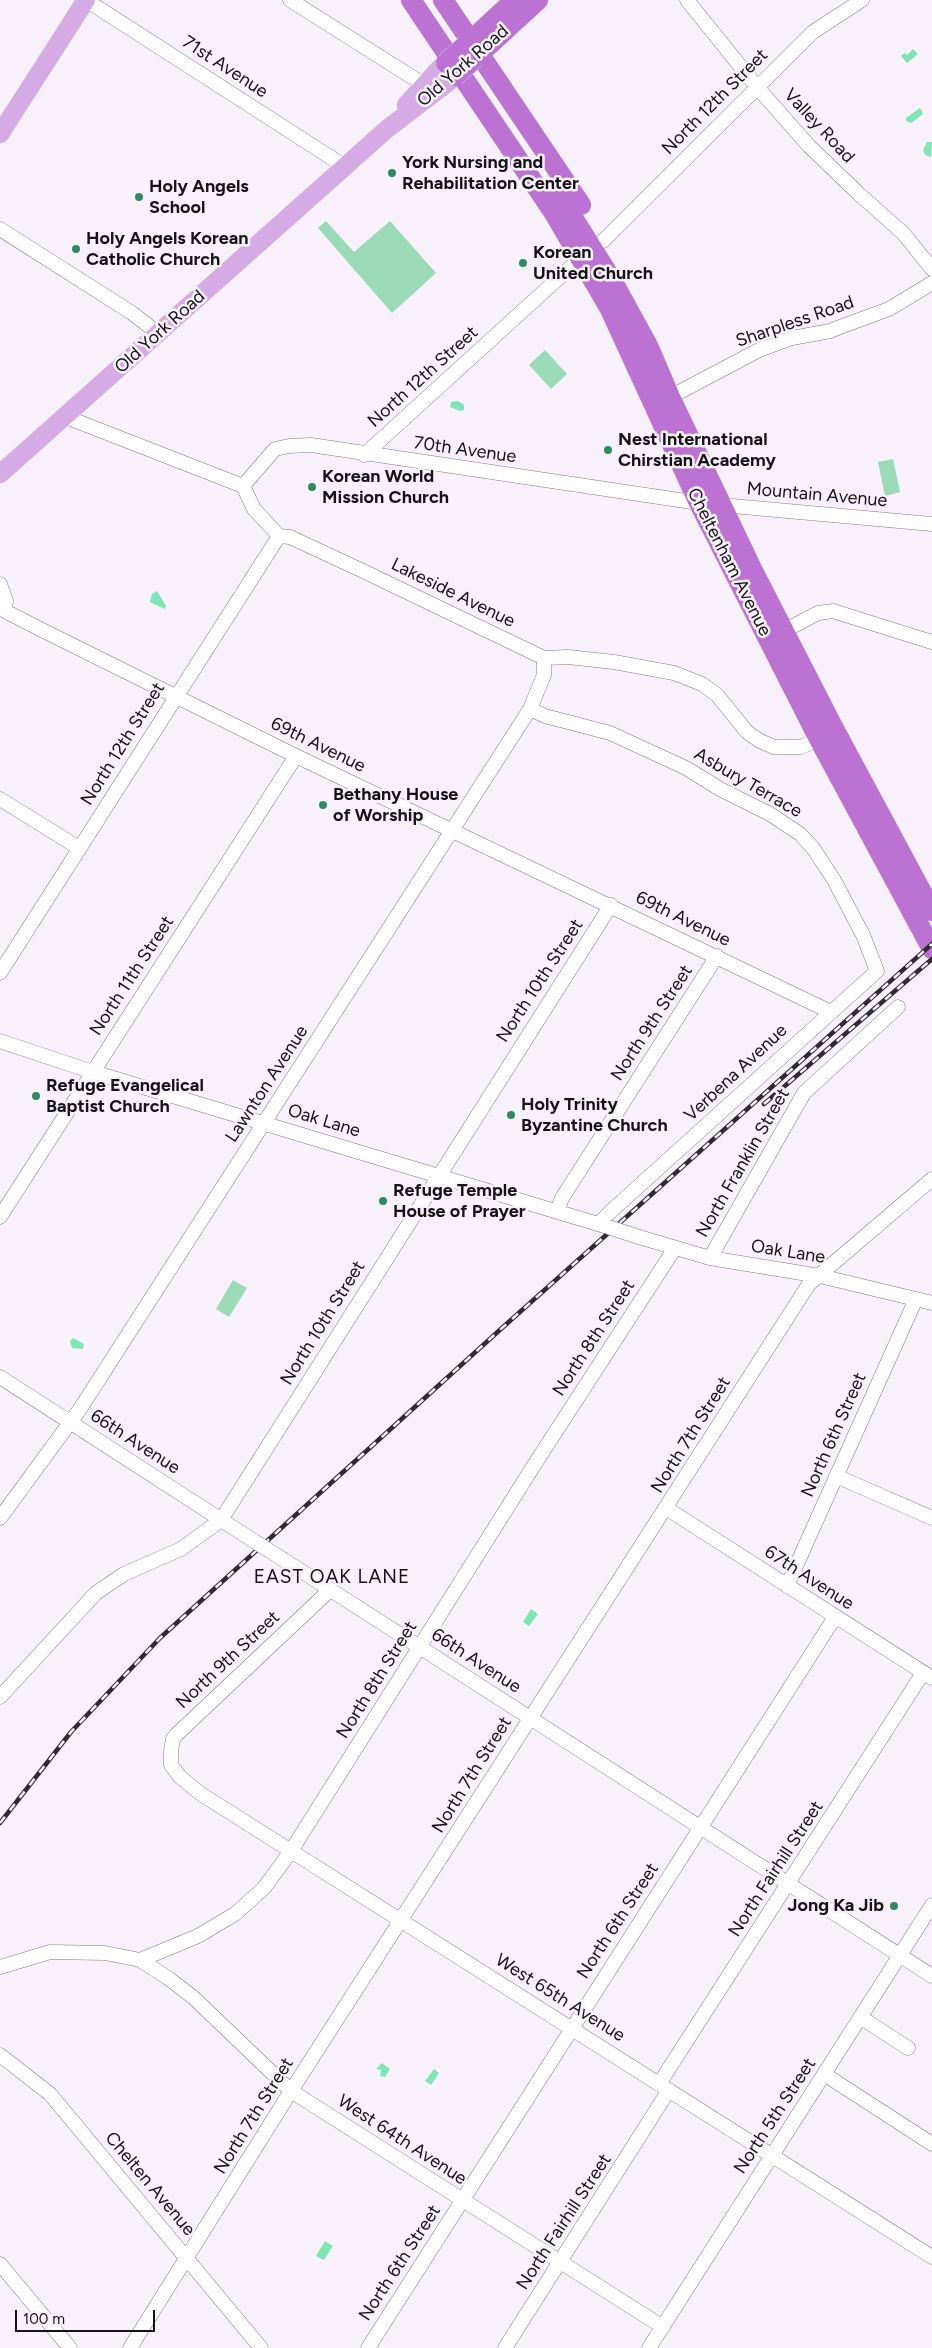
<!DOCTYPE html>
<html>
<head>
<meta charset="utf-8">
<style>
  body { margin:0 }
  #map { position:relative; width:932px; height:2348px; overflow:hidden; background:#f8f0fb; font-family:Figtree,sans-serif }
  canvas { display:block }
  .scale { position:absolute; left:15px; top:2310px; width:140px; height:22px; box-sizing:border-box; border:2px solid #151316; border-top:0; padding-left:6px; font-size:15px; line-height:18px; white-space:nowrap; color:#151316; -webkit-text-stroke:4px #f8f0fb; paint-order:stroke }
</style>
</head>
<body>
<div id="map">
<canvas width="932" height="2348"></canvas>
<div class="scale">100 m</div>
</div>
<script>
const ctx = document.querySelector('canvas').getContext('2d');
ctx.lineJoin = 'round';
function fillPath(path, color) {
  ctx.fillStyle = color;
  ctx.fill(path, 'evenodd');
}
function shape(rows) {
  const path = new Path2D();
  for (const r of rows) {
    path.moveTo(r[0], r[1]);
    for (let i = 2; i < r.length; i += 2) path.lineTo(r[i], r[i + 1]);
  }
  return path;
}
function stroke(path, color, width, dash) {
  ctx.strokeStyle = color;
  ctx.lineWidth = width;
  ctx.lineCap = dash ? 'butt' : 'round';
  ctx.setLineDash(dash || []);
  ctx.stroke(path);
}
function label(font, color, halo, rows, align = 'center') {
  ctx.font = font + ' Figtree,sans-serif';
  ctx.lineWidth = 5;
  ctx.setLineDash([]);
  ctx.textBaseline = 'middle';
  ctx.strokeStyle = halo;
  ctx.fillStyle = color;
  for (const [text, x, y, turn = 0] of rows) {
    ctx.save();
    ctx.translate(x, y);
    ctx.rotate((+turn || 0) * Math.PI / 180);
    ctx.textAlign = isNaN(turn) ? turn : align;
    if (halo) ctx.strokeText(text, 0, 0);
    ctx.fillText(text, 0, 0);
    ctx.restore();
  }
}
const green = shape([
  [326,221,354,252,390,221,436,273,392,313,318,228],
  [545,350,567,374,551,389,529,365],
  [893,459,900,492,885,496,878,462],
  [233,1280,247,1288,229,1317,216,1309]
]);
const water = shape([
  [913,49,918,54,907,63,901,56,905,53,907,55],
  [920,108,923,114,911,123,906,121,906,118],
  [927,142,932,142,931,157,925,155,923,150],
  [458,401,464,405,464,410,460,411,450,407,451,402],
  [157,591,166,606,165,609,150,602,152,594],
  [73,1338,84,1344,83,1349,72,1348,70,1341],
  [531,1609,538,1614,529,1626,523,1622],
  [382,2063,390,2069,385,2077,380,2076,381,2070,376,2069],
  [434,2069,439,2073,431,2085,425,2081],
  [325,2241,333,2246,324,2260,316,2256]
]);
const minor = shape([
  [86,0,344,166],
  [290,0,423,84],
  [687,0,757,87,809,146,859,194,903,233,932,269],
  [0,229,132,313,159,334],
  [603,241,813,32,862,0],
  [670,397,759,350,792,338,830,331,848,324,889,309,932,283],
  [66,417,243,486,254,509,279,536,290,537,363,571,544,658,568,657,614,662,674,673,702,684,717,695,747,732,760,741,774,747,801,747,826,736],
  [364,455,572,266],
  [243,486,275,449,289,446,311,445,699,503,932,524],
  [0,584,6,601,5,611,42,630,296,756,831,1012],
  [784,631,818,613,833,611,932,642],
  [530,709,545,716,610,733,686,768,720,789,770,814,800,834,813,848,834,880,863,935,877,971,609,1213,599,1224],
  [0,799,79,848],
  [0,973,279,536],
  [0,1041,93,1072,608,1227],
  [557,1211,562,1198,717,956],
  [0,1217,296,756],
  [639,1237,710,1258,820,1276,932,1303],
  [710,1258,804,1093,898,1007],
  [0,1377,254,1541],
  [836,1476,932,1518],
  [666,1508,932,1678],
  [0,1518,80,1409,530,709,544,675,544,658],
  [284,1560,932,1976],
  [787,1586,916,1299],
  [330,1590,176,1735,173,1739,171,1751,171,1765,180,1777,201,1794,932,2257],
  [0,1697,96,1593,124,1574,181,1549,221,1520,611,905],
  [140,1960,168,1978,194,1998,291,2091,663,2327],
  [0,1967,50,1952,105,1953,140,1960,198,1936,235,1914,264,1888,291,1851,538,1459,675,1248],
  [860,2017,908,2048],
  [0,2055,50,2094,261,2348],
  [824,2074,932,2144],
  [659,2084,923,1673],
  [0,2264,70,2348],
  [130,2348,291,2091,809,1284,932,1179],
  [368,2348,835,1617],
  [505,2348,669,2090],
  [649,2348,932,1905]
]);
const major = shape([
  [406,105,440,68],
  [0,134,86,0],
  [0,474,387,129,451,80]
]);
const highway = shape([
  [411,0,554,213,610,309,699,503,819,739,932,949],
  [443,0,581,205],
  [466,45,515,0],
  [475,58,538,0],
  [558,194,612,280,648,346,670,397,752,569,832,725,932,911]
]);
const rail = shape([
  [764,1104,932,959],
  [0,1823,71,1732,160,1638,502,1328,932,944]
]);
const minorBridge = shape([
  [608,1227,639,1237],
  [254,1541,284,1560]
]);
const highwayBridge = shape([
  [446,63,466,45],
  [455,76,475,58]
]);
const markers = [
  [392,173,5,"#2e8a60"],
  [139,197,5,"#2e8a60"],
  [76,249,5,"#2e8a60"],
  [523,263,5,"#2e8a60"],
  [608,450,5,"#2e8a60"],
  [312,487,5,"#2e8a60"],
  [323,805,5,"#2e8a60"],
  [36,1096,5,"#2e8a60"],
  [511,1115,5,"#2e8a60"],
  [383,1201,5,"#2e8a60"],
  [894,1906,5,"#2e8a60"]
];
const streetNames = [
  ["Old York Road",463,66,-41],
  ["71st Avenue",225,67,33],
  ["North 12th Street",715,102,-45],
  ["Valley Road",819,126,47],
  ["Sharpless Road",795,322,-19],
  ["Old York Road",160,332,-42],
  ["North 12th Street",423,377,-42],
  ["70th Avenue",465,450,8],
  ["Mountain Avenue",817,495,5],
  ["Cheltenham Avenue",729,562,63],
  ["Lakeside Avenue",453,593,26],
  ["North 12th Street",123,744,-58],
  ["69th Avenue",318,745,26],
  ["Asbury Terrace",748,783,30],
  ["69th Avenue",683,919,26],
  ["North 11th Street",132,976,-57],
  ["North 10th Street",540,981,-57],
  ["North 9th Street",652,1023,-57],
  ["Verbena Avenue",736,1073,-43],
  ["Lawnton Avenue",267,1084,-57],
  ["Oak Lane",324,1121,17],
  ["North Franklin Street",743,1163,-60],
  ["Oak Lane",788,1252,9],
  ["North 10th Street",323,1323,-58],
  ["North 8th Street",594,1338,-57],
  ["North 7th Street",691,1435,-58],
  ["North 6th Street",834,1435,-66],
  ["66th Avenue",135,1442,33],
  ["67th Avenue",809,1578,33],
  ["North 9th Street",228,1660,-43],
  ["66th Avenue",476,1661,33],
  ["North 8th Street",377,1680,-58],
  ["North 7th Street",472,1775,-58],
  ["North Fairhill Street",776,1869,-57],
  ["North 6th Street",618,1921,-57],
  ["West 65th Avenue",560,1998,32],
  ["North 7th Street",254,2116,-58],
  ["North 5th Street",775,2116,-57],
  ["West 64th Avenue",402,2140,33],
  ["Chelten Avenue",150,2184,50],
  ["North Fairhill Street",564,2222,-57],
  ["North 6th Street",400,2263,-57]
];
const poiNames = [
  ["York Nursing and",402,163],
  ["Rehabilitation Center",402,184],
  ["Holy Angels",149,187],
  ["School",149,208],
  ["Holy Angels Korean",86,239],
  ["Catholic Church",86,260],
  ["Korean",533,253],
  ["United Church",533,274],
  ["Nest International",618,440],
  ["Chirstian Academy",618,461],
  ["Korean World",322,477],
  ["Mission Church",322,498],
  ["Bethany House",333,795],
  ["of Worship",333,816],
  ["Refuge Evangelical",46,1086],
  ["Baptist Church",46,1107],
  ["Holy Trinity",521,1105],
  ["Byzantine Church",521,1126],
  ["Refuge Temple",393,1191],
  ["House of Prayer",393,1212],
  ["Jong Ka Jib",884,1906,"right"]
];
const neighbourhoodNames = [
  ["EAST OAK LANE",332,1577]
];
fillPath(green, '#9bdab7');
fillPath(water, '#7ee6b2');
stroke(minor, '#827b85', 15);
stroke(major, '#d5d5d5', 19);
stroke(highway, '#d5d5d5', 21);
stroke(minor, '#fff', 14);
stroke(major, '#d6aae4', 18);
stroke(highway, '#bb72d2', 20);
stroke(rail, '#2f2c30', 4.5);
stroke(rail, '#f8f0fb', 2.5, [8]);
stroke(minorBridge, '#827b85', 15, []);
stroke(highwayBridge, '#d5d5d5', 21, []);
stroke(minorBridge, '#fff', 14);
stroke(highwayBridge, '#bb72d2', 20);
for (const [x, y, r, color] of markers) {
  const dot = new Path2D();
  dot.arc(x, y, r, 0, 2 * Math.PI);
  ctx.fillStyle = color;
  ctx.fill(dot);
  stroke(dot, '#f8f0fb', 2);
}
label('18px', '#151316', '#f8f0fb', streetNames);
label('bold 18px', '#151316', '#f8f0fb', poiNames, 'left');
ctx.letterSpacing = '1px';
label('19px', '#151316', '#f8f0fb', neighbourhoodNames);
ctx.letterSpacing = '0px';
</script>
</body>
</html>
